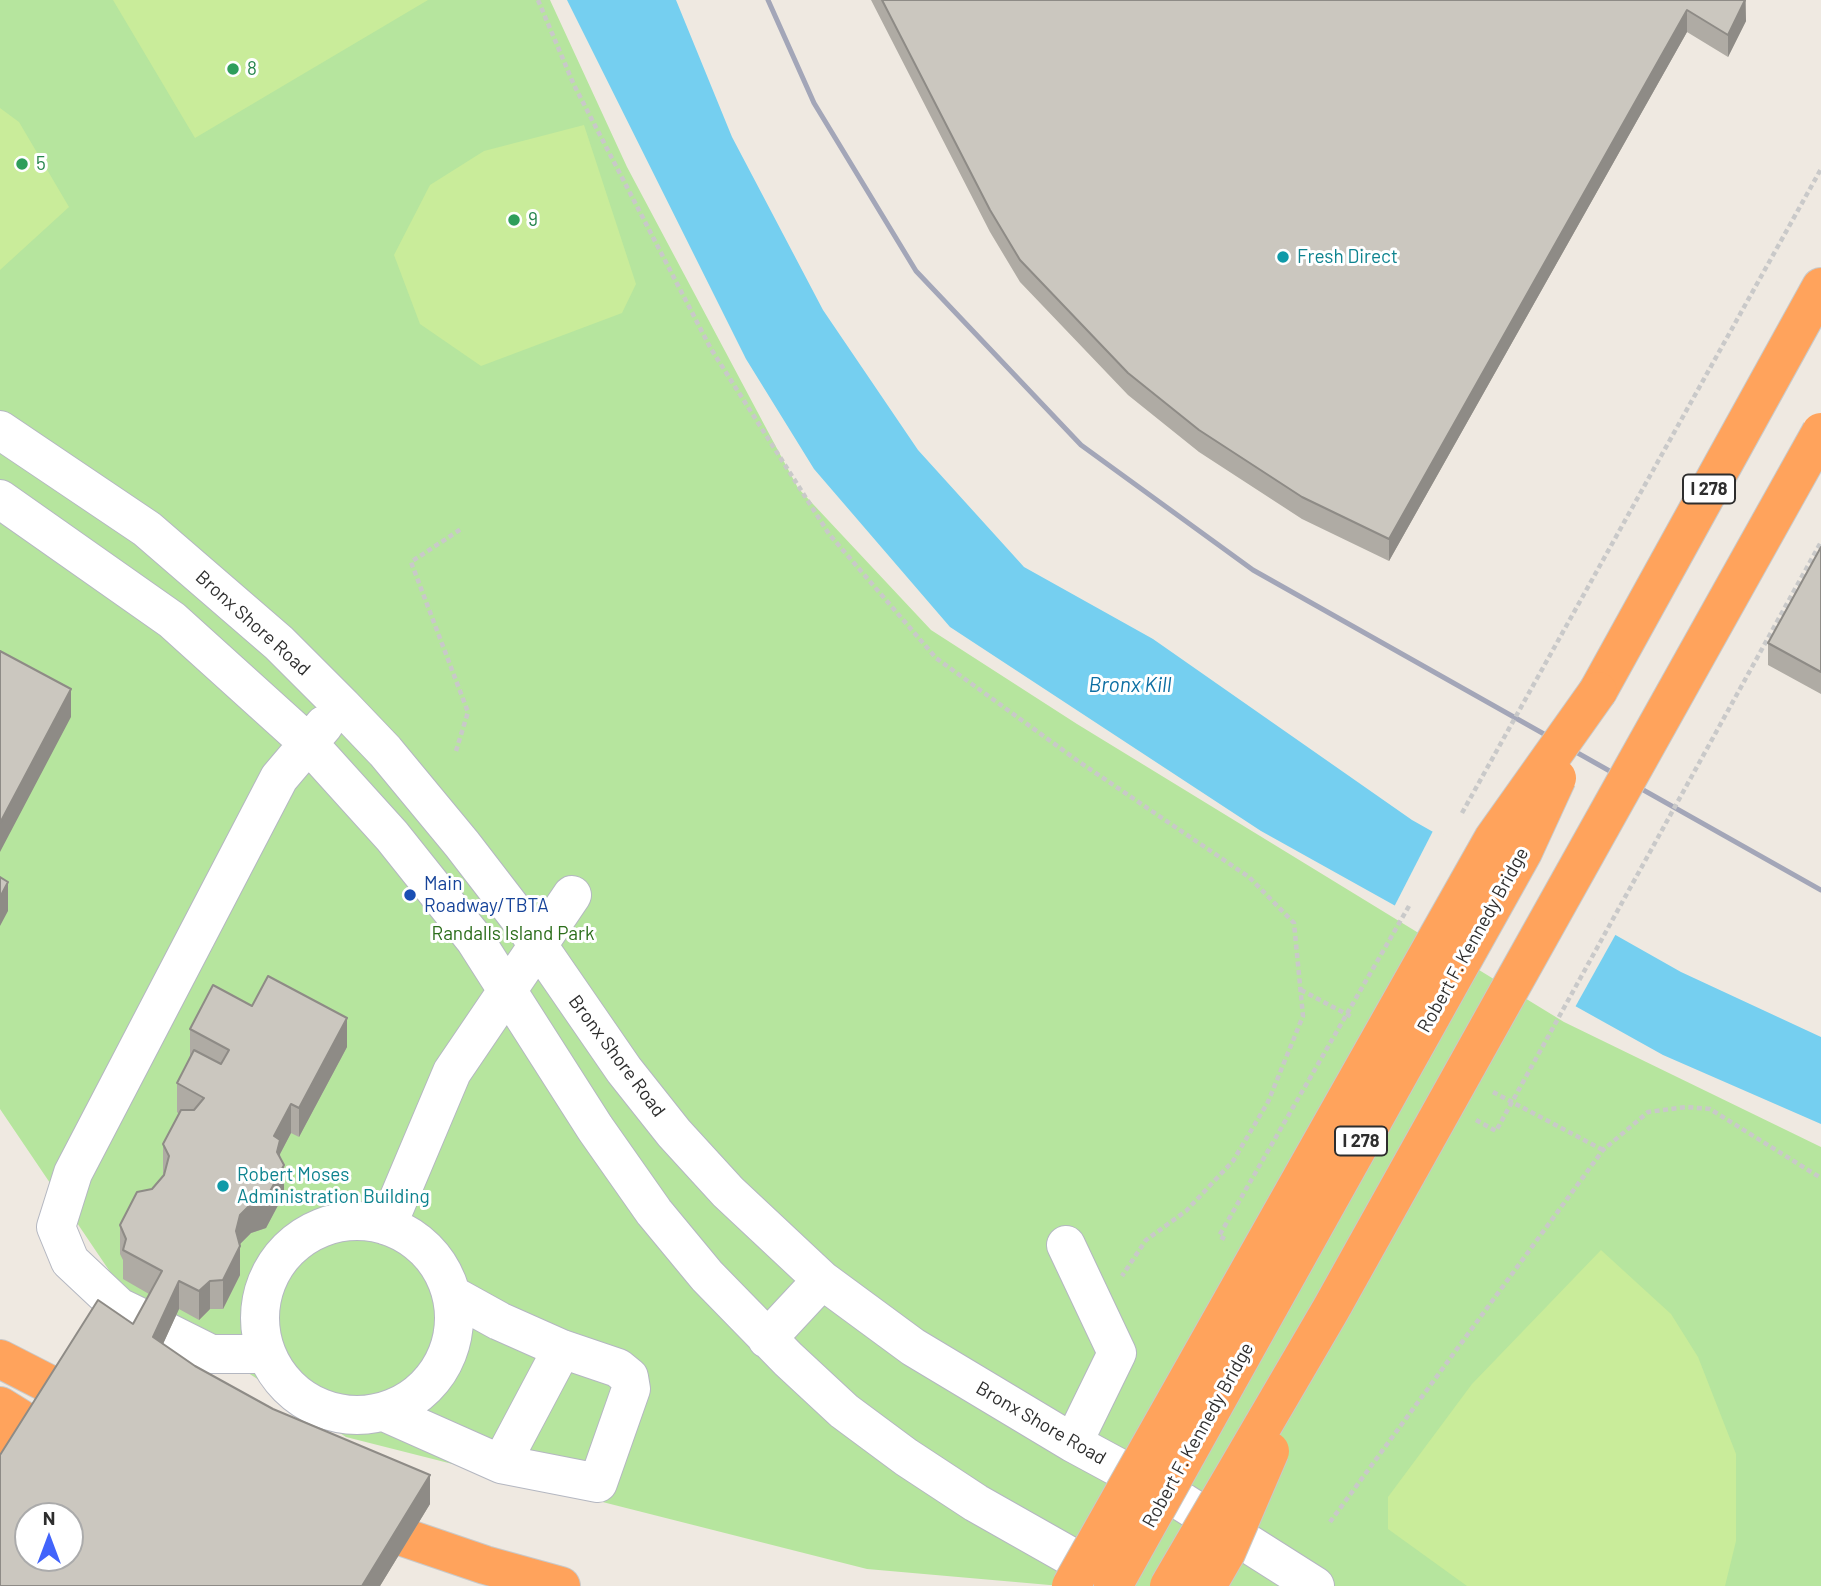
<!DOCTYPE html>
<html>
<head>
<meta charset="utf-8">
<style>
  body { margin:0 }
  #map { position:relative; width:1821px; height:1586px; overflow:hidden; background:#efe9e1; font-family:Barlow,sans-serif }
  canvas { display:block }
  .north { position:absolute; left:14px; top:1502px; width:70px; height:70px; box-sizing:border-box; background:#fff; border:2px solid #ababab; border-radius:50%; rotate:0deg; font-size:19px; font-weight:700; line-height:28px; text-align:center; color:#2e2e2e }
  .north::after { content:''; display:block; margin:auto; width:24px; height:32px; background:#4264fb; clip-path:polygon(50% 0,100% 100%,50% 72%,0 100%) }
</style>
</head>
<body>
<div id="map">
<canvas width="1821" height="1586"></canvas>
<div class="north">N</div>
</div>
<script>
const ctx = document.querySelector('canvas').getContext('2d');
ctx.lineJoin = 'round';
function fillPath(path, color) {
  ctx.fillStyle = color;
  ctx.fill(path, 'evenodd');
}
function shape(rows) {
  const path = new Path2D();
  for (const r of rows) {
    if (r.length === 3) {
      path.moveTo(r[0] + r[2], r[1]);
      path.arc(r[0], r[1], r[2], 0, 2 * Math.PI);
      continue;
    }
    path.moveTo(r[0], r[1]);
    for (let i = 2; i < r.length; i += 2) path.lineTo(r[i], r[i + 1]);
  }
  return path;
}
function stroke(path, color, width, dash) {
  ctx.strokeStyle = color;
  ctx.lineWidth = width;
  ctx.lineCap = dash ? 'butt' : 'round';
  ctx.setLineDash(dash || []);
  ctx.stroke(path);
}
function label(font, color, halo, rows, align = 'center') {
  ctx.font = font + ' Barlow,sans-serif';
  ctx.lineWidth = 6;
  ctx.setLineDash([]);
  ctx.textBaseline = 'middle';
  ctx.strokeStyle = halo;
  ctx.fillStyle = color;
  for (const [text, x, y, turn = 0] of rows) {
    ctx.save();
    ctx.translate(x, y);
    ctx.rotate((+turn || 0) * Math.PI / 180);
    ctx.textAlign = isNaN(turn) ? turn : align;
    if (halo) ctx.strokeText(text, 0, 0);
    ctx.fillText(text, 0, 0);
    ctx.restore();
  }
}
const green = shape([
  [0,0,550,0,627,167,798,488,931,630,1077,724,1564,1022,1821,1147,1821,1586,1061,1586,867,1569,346,1437,123,1291,0,1109]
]);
const pitch = shape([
  [113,0,428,0,195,138],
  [0,108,19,122,69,207,0,270],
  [584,125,636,284,622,313,481,366,420,324,394,255,430,185,484,151],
  [1601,1250,1671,1314,1698,1357,1736,1454,1736,1541,1725,1586,1467,1586,1388,1529,1388,1497,1472,1384]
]);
const water = shape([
  [567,0,676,0,732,137,823,310,918,450,1024,567,1153,639,1412,820,1681,972,1821,1037,1821,1124,1663,1055,1261,831,950,627,814,469,746,359]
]);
const pier = shape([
  [1434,829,1617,932,1574,1009,1393,909]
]);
const path = shape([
  [538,0,574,85,711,349,829,534,936,658,1078,761,1249,877,1294,923,1303,1016,1268,1102,1233,1161,1186,1211,1146,1240,1122,1276],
  [456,751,468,712,411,562,461,529],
  [1301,990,1352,1017],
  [1493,1092,1603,1150],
  [1330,1522,1603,1150,1648,1112,1686,1107,1710,1109,1821,1178]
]);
const minor = shape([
  [0,430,147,529,279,643,342,706,385,751,462,844,522,922,624,1070,674,1133,728,1192,822,1280,913,1347,1073,1443,1184,1503,1315,1586],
  [0,499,172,620,307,742,392,836,475,940,595,1128,654,1212,707,1276,788,1359,844,1411,906,1457,976,1503,1112,1580],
  [357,1318,97],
  [387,1226,452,1072,572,895],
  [1066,1245,1117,1353,1073,1443],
  [452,1295,499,1321,562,1349,618,1368,629,1377,631,1389,598,1483,501,1464,562,1349],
  [150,1322,119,1307,70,1261,56,1227,73,1173,279,778,324,725],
  [167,1332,211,1354,267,1354],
  [767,1339,822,1280],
  [384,1412,501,1464]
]);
const highway = shape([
  [1598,691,1821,287],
  [0,1359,92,1406],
  [0,1406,66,1447],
  [0,1442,49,1477],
  [359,1522,485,1565,561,1586]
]);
const rail = shape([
  [768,0,814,103,916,271,1081,445,1253,570,1821,890]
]);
const pathBridge = shape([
  [1462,813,1821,169],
  [1476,1120,1496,1131,1821,542],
  [1225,1239,1219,1236,1409,906]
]);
const highwayBridge = shape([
  [1071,1586,1493,839,1598,691],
  [1113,1586,1523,852,1557,778],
  [1169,1586,1331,1309,1821,432],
  [1207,1586,1226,1553,1270,1451]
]);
const wall = shape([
  [871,0,1746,0,1746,21,1728,57,1687,32,1389,561,1302,519,1199,452,1128,395,1020,282,990,232],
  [1821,547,1821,694,1768,665,1768,643],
  [252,1006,347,1047,299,1137,291,1133,280,1154,284,1194,266,1228,251,1233,240,1244,240,1275,223,1309,210,1309,199,1320,179,1309,163,1344,195,1366,430,1504,380,1586,0,1586,133,1324,149,1294,123,1279,123,1260,120,1254,120,1225,164,1175,163,1173,163,1144,179,1114,177,1112,177,1083,190,1058,190,1029]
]);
const shadedWall = shape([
  [1745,0,1746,21,1728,57,1728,35],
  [1687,10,1687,32,1389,561,1389,539],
  [71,689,71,717,0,852,0,823],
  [8,882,8,911,0,926,0,897],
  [347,1018,347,1047,299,1137,299,1108],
  [291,1104,291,1133,280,1154,280,1169,284,1165,284,1194,266,1228,251,1233,240,1244,240,1275,223,1309,223,1280,240,1215,274,1136],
  [179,1281,179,1309,153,1366,153,1337],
  [210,1281,210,1309,199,1320,199,1291],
  [430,1475,430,1504,380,1586,362,1586]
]);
const building = shape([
  [882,0,1745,0,1728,35,1687,10,1389,539,1302,497,1199,430,1128,373,1020,260,990,210,882,0],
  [1821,547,1821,672,1768,643,1821,547],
  [0,651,71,689,0,823,0,651],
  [0,877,8,882,0,897,0,877],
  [268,976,347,1018,299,1108,291,1104,274,1136,280,1140,277,1152,284,1165,266,1199,251,1204,240,1215,236,1231,240,1246,223,1280,210,1281,199,1291,179,1281,153,1337,195,1366,273,1409,430,1475,362,1586,0,1586,0,1455,98,1300,133,1324,162,1271,123,1250,126,1239,120,1225,137,1192,152,1189,164,1175,169,1156,163,1144,181,1110,194,1110,204,1098,177,1083,194,1050,221,1064,229,1050,190,1029,213,985,252,1006,268,976],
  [28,1516,70,1516,70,1558,28,1558,28,1516]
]);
const markers = [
  [233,69,7,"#2e9e5b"],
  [22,164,7,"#2e9e5b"],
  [514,220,7,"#2e9e5b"],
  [1283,257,7,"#0f9aa8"],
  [410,895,7,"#1a4fb4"],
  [223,1186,7,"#0f9aa8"]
];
const shields = [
  [1709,489,52],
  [1361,1141,52]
];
const shieldNames = [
  ["I 278",1709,489],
  ["I 278",1361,1141]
];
const leisureNames = [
  ["8",247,69],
  ["5",36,164],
  ["9",528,220]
];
const cultureNames = [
  ["Fresh Direct",1297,257],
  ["Robert Moses",237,1175],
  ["Administration Building",237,1197]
];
const streetNames = [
  ["Bronx Shore Road",253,623,42],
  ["Robert F. Kennedy Bridge",1473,940,-61],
  ["Bronx Shore Road",617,1056,53],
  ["Bronx Shore Road",1041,1423,30],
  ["Robert F. Kennedy Bridge",1198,1435,-61]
];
const transitNames = [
  ["Main",424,884],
  ["Roadway/TBTA",424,906]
];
const parkNames = [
  ["Randalls Island Park",513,934]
];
const waterNames = [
  ["Bronx Kill",1130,685]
];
fillPath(green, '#b6e59e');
fillPath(pitch, '#c9ec9a');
fillPath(water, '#75cff0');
fillPath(pier, '#efe9e1');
stroke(minor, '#b4b7c1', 40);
stroke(highway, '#c9c9c9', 40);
stroke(path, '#c9c9c9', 4.5, [5, 3.5]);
stroke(minor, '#fff', 38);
stroke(highway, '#ffa35c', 38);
stroke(rail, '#a3a6b8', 5);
stroke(highwayBridge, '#c9c9c9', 40, []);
stroke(pathBridge, '#c9c9c9', 4.5, [5, 3.5]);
stroke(highwayBridge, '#ffa35c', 38);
fillPath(wall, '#afaba4');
fillPath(shadedWall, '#8e8b86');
fillPath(building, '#cbc7bf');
stroke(building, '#8e8b86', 2);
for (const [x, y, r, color] of markers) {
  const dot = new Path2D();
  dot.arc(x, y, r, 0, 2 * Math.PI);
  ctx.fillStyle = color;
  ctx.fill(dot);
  stroke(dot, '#fff', 2.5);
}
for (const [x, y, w] of shields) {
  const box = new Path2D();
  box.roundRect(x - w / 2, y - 14.5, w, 29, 5);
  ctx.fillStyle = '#fff';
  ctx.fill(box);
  stroke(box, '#2e2e2e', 2);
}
label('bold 18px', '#2e2e2e', null, shieldNames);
label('19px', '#27864d', '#fff', leisureNames, 'left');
label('19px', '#0d838f', '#fff', cultureNames, 'left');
label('19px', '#2e2e2e', '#fff', streetNames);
label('19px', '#164399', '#fff', transitNames, 'left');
label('19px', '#2c6e1b', '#fff', parkNames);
label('italic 21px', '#0d6fa3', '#fff', waterNames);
</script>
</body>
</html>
